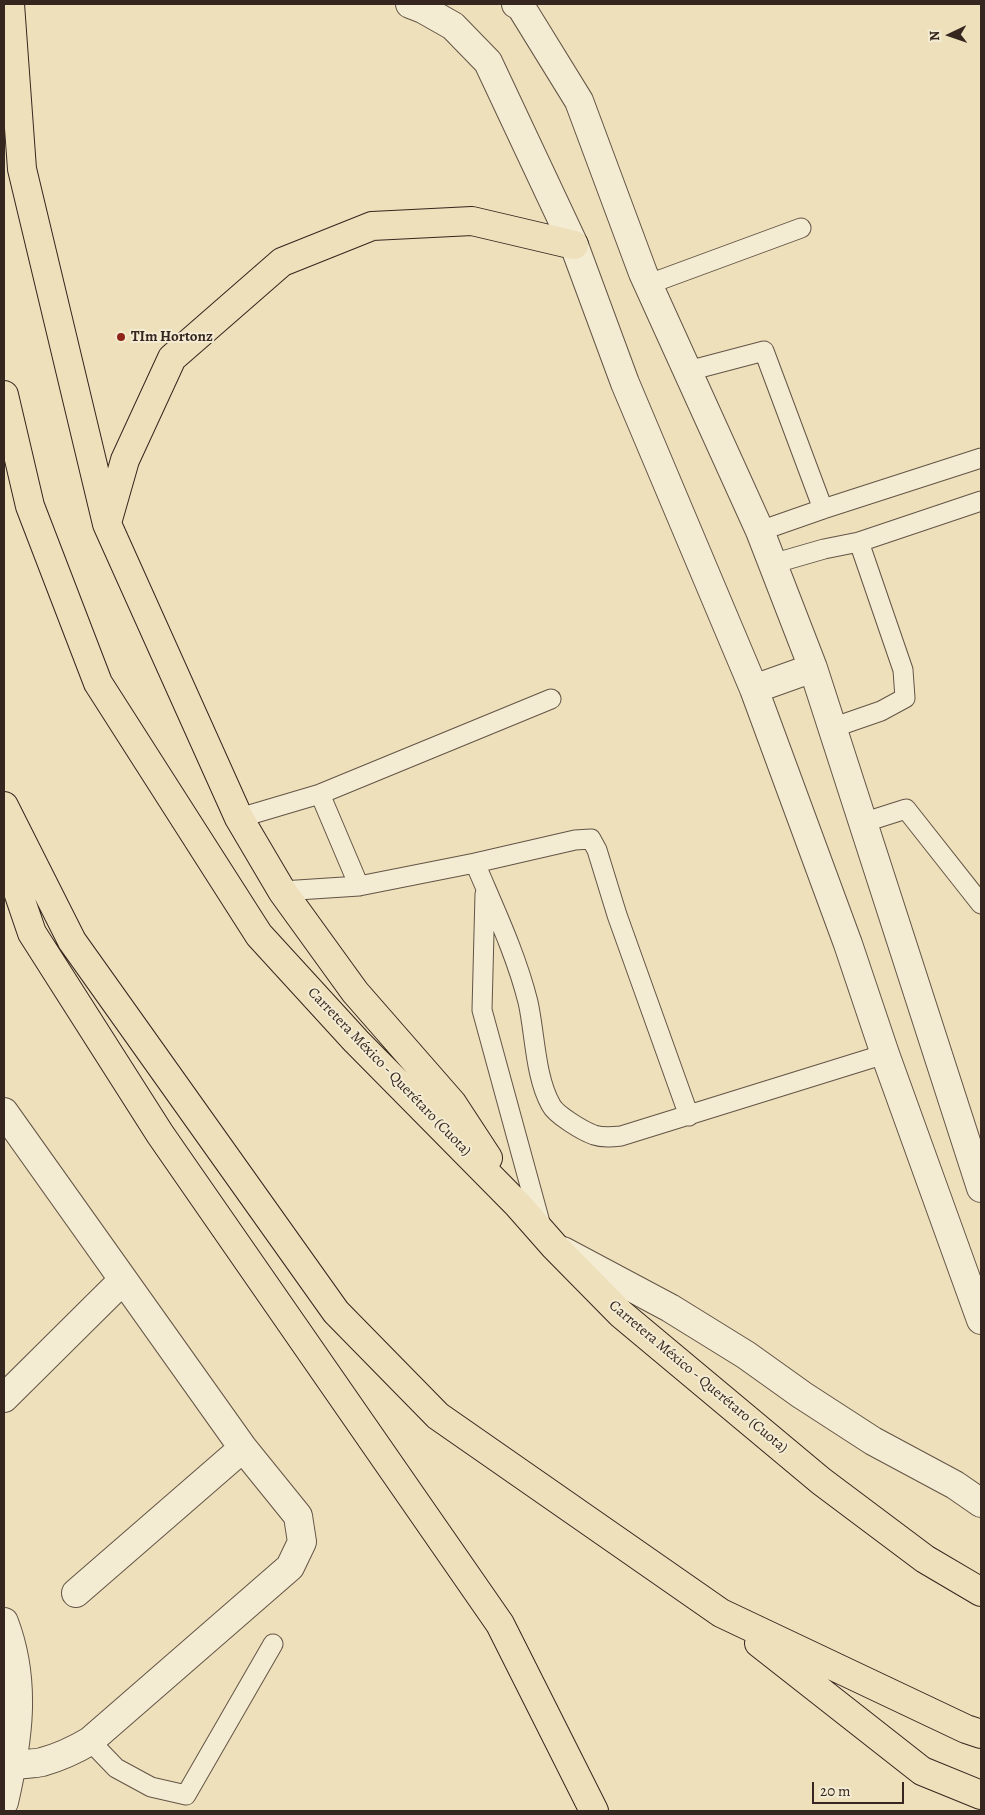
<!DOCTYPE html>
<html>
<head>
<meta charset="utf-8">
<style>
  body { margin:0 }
  #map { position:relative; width:985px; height:1815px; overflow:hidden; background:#ede0ba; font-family:Alegreya,serif }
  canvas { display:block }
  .frame { position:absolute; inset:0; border:5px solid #35261f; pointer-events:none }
  .north { position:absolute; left:925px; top:10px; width:50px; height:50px; -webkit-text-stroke:4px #f3ebd2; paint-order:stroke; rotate:267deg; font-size:14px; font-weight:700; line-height:20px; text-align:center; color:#35261f }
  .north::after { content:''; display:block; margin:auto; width:18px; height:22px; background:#35261f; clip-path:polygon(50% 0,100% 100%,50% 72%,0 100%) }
  .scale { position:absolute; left:812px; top:1782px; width:92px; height:22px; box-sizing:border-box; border:2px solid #35261f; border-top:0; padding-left:6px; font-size:15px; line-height:18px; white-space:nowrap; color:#35261f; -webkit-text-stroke:4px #f3ebd2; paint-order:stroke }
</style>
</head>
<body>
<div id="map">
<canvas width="985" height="1815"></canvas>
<div class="frame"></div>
<div class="north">N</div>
<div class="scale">20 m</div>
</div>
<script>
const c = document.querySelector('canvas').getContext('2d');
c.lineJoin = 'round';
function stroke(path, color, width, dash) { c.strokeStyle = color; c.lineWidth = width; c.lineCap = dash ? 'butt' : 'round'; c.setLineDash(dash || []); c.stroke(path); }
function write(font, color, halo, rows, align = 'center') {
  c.font = font + ' Alegreya,serif'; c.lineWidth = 4; c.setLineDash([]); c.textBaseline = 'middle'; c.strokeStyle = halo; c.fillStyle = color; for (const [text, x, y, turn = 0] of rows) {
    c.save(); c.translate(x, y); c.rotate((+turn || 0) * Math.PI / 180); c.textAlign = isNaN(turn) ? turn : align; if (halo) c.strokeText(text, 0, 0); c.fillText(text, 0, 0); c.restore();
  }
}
const service = new Path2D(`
  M 649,284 L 801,228
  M 688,371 L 764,351 L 823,509 L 760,531
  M 823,509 L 981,458
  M 859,542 L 981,501
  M 772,564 L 824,549 L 859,542 L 903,670 L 905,698 L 881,711 L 832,728
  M 320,794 L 551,699
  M 239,818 L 320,794 L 359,886
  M 862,823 L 906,809 L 981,904
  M 475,863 L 575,840 L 591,839 L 597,850 L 617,915 L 689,1116
  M 282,891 L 359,886 L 475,863 C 494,908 516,954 528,1002 C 535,1033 535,1077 551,1105 C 556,1115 583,1131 594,1135 C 603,1138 612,1137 621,1136 L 885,1054
  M 485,894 L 482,1010 L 541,1226
  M 90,1741 L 116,1768 L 151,1787 L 186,1795 L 273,1644`);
const minor = new Path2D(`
  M 410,4 L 423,9 L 453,26 L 488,62 L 574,245 L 625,383 L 754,689 L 848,944 L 885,1054 L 981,1320
  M 516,4 L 521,7 L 579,101 L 643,273 L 760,531 L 813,668 L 981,1188
  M 754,689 L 813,668
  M 4,1112 L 243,1448 L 298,1516 L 302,1542 L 290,1567 L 90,1741 C 75,1750 60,1757 42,1762 C 29,1765 16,1762 4,1770
  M 563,1251 L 670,1308 L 746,1355 L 802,1395 L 873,1441 L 955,1485 L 981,1503
  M 4,1398 L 123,1280
  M 76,1593 L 243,1448
  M 4,1622 C 27,1682 18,1741 4,1802`);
const motorway = new Path2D(`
  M 10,4 L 22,169 L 107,524 L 239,818 L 282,891 L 355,992 L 452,1103 L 488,1158
  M 4,395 L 30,506 L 98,683 L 259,935 L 356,1041 L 518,1205 L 555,1247 L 621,1314 L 821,1481 L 925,1559 L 981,1592
  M 107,523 L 125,460 L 172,358 L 282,262 L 372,226 L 472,221 L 574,245
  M 4,806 L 72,941 L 336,1312 L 438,1416 L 721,1613 L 966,1729 L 981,1734
  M 4,851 L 32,933 L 160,1134 L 500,1624 L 594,1811
  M 759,1643 L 922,1771 L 981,1795`);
stroke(service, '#635446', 21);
stroke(minor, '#635446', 30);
stroke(motorway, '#35261f', 30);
stroke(service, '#f3ebd2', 19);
stroke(minor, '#f3ebd2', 28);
stroke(motorway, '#ede0ba', 28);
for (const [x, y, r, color] of [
  [121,337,5,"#8f2418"]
]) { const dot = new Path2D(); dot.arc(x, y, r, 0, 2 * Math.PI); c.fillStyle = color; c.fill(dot); stroke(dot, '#f3ebd2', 2); }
write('bold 15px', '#35261f', '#f3ebd2', [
  ["TIm Hortonz",131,337]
], 'left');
write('15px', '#35261f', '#f3ebd2', [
  ["Carretera México - Querétaro (Cuota)",389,1072,46],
  ["Carretera México - Querétaro (Cuota)",698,1377,40]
]);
</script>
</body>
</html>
